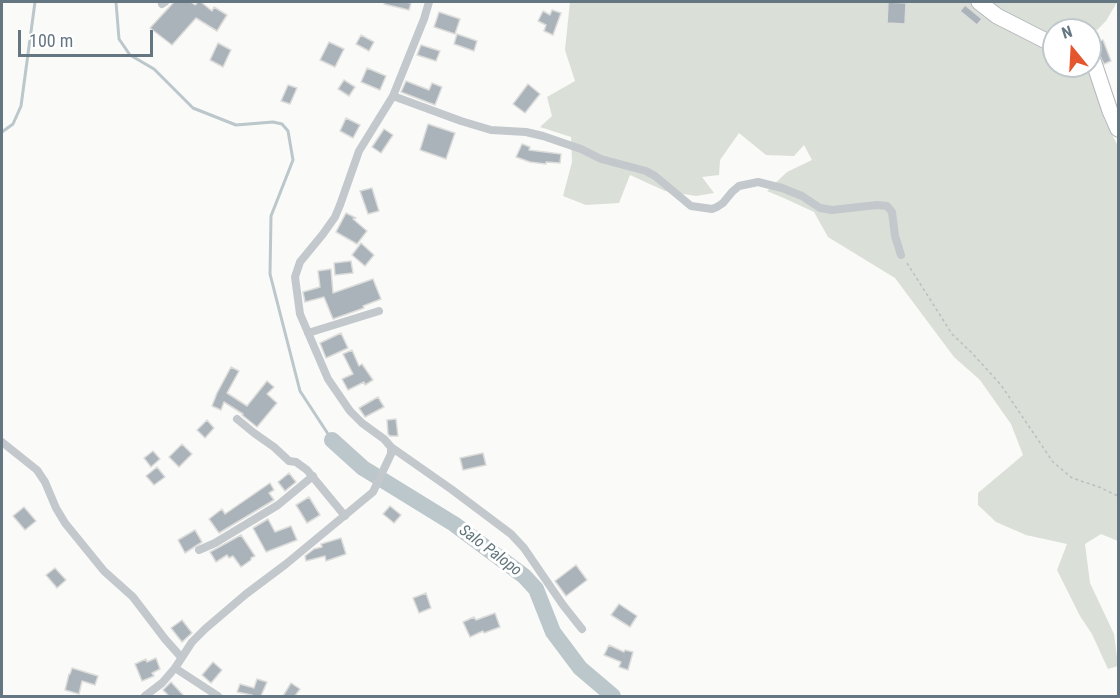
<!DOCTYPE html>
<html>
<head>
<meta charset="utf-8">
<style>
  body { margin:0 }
  #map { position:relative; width:1120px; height:698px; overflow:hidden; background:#fafaf8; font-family:"Roboto Condensed",sans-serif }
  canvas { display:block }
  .frame { position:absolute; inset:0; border:3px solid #657683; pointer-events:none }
  .north { position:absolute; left:1042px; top:18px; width:60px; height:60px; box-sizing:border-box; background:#fff; border:2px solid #c1c8cd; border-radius:50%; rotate:342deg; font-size:16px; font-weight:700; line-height:24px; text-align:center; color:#657683 }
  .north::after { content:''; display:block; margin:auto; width:21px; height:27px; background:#e4572e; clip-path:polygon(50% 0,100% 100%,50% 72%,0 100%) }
  .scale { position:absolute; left:18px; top:30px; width:135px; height:27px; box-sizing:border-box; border:3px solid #657683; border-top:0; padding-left:8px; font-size:18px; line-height:21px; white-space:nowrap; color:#657683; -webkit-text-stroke:4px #fff; paint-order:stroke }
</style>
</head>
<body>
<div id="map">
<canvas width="1120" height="698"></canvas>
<div class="frame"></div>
<div class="north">N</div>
<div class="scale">100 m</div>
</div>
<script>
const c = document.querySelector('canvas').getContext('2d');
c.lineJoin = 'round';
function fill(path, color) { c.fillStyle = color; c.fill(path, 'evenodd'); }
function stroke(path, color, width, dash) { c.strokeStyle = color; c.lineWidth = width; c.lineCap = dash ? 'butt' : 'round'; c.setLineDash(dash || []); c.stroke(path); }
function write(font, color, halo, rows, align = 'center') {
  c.font = font + ' "Roboto Condensed",sans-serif'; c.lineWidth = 6; c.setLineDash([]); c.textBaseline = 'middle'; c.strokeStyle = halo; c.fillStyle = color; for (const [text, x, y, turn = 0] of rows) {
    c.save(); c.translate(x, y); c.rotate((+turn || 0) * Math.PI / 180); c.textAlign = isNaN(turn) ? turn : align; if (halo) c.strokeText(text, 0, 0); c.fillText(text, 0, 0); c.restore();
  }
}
fill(new Path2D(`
  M 570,2 L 1117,2 L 1106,21 L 1090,37 L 1090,30 L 1054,30 L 1054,66 L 1087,66 L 1101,94 L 1104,119 L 1118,146 L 1118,541 L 1101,534 L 1085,544 L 1090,583 L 1114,634 L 1118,666 L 1108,669 L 1092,634 L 1080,616 L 1057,570 L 1067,544 L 1026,535 L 996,522 L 978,505 L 978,493 L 1023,455 L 1011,424 L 980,380 L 954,357 L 895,278 L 828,237 L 814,212 L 786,199 L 767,191 L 787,172 L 812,160 L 804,145 L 794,156 L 766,155 L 739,133 L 720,160 L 719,175 L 702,177 L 714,193 L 696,196 L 665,191 L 630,175 L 619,203 L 586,205 L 563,196 L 572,162 L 571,137 L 540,127 L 552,116 L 547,97 L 575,81 L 565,50 Z`), '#dadfd7');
stroke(new Path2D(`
  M 116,2 L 119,39 L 130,55 L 154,69 L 193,108 L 236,125 L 273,122 L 282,124 L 288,131 L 293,160 L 271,216 L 270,274 L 300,391 L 332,440
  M 2,132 L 13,124 L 21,106 L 35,2`), '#bbc7cb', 3);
stroke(new Path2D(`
  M 332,440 L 363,468 L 454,524 L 524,576 L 536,589 L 553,632 L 580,668 L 613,696`), '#bbc7cb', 16);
const building = new Path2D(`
  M 174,2 L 191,2 L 195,5 L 198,2 L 201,2 L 212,11 L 214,7 L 227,15 L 217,31 L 196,18 L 172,45 L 150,28 Z
  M 385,2 L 406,2 L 411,3 L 409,10 L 384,4 Z
  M 888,2 L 906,3 L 905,24 L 887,23 Z
  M 965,5 L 982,19 L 977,25 L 960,11 Z
  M 552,10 L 561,13 L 553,35 L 544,31 L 546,25 L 538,21 L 543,11 L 550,15 Z
  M 439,12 L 460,19 L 455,34 L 434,27 Z
  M 457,34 L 477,41 L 474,51 L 454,44 Z
  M 361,35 L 374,42 L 369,51 L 356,44 Z
  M 1103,40 L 1111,61 L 1104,64 L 1099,54 L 1094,43 Z
  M 329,42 L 344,49 L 335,67 L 320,60 Z
  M 218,43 L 231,50 L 223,67 L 210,60 Z
  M 421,45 L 440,51 L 436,61 L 417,55 Z
  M 367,68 L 386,76 L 380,90 L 361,82 Z
  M 344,80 L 355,87 L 349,96 L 338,89 Z
  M 406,81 L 429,90 L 432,83 L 442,87 L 435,105 L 401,92 Z
  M 528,84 L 540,94 L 525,113 L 513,104 Z
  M 288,85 L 297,88 L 290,104 L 281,101 Z
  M 346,118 L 360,125 L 353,138 L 340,131 Z
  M 428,124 L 455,133 L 446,159 L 420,150 Z
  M 384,129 L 393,135 L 381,153 L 372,147 Z
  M 522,144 L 530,147 L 529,150 L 561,154 L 560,163 L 546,162 L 546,164 L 530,162 L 516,157 Z
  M 372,188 L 379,211 L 368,214 L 360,191 Z
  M 346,213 L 356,218 L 353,219 L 367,231 L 357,244 L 336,232 Z
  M 361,243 L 374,255 L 365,266 L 352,255 Z
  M 351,261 L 353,273 L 335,275 L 334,263 Z
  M 331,269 L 333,293 L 373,279 L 381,299 L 363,306 L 364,308 L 333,319 L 324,297 L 305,302 L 303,292 L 320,287 L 318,271 Z
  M 341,333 L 348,348 L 326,358 L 320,343 Z
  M 352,350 L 359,366 L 362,364 L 373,380 L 365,385 L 364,382 L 348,390 L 342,379 L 353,374 L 343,354 Z
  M 231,367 L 239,371 L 227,393 L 247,406 L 267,381 L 274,387 L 267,394 L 277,403 L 257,427 L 242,415 L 243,414 L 224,402 L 221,410 L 212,406 L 217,393 Z
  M 378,397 L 384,407 L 365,417 L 359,408 Z
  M 396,419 L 398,436 L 390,436 L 388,434 L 387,420 Z
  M 207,420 L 214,428 L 205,438 L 197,430 Z
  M 182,444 L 192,454 L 179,467 L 169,457 Z
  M 153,451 L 160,459 L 151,467 L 144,458 Z
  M 483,453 L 486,465 L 463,470 L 460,458 Z
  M 157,467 L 165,477 L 154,485 L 146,476 Z
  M 289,473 L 296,482 L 285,491 L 278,482 Z
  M 270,483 L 274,490 L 269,493 L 274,500 L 219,533 L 209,519 L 222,509 L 225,514 Z
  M 309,497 L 320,515 L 307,523 L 296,505 Z
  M 390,506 L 401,515 L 394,523 L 383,514 Z
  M 24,507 L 36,521 L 25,530 L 13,516 Z
  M 268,519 L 275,532 L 291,526 L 297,540 L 266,552 L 253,528 Z
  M 195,530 L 202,542 L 185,553 L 178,540 Z
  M 241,535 L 255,556 L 251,558 L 251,560 L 241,567 L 233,556 L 229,558 L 227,555 L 216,562 L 210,552 Z
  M 341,538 L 346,554 L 326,561 L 325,556 L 306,561 L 305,556 L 314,549 L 322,547 L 321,544 Z
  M 576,565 L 587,580 L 566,596 L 555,581 Z
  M 55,568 L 66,580 L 57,588 L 46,575 Z
  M 426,593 L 431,608 L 419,613 L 413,598 Z
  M 619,604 L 637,616 L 630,627 L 611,615 Z
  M 495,613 L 500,627 L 484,633 L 483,631 L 470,637 L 463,622 L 474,617 L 476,620 Z
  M 182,620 L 192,633 L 182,642 L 171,628 Z
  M 609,645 L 624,652 L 625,650 L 633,652 L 628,670 L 619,667 L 621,662 L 604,655 Z
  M 156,658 L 160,669 L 152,673 L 154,676 L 142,681 L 135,664 L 146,659 L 147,662 Z
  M 213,662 L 222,670 L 211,683 L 202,675 Z
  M 72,668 L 98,676 L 95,685 L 82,681 L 79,694 L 65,690 L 69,674 L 70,674 Z
  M 257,679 L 267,682 L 261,696 L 251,696 L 252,695 L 237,692 L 240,684 L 254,688 Z
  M 171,682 L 184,696 L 169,696 L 163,690 Z
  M 291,683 L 300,689 L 295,696 L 283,696 Z`);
fill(building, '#aab3b9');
stroke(building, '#dcdcda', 1.5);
const highway = new Path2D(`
  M 979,2 L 997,16 L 1054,45
  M 1090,60 L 1094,63 L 1110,111 L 1118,129`);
stroke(highway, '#b4b9bd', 17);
stroke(new Path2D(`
  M 907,263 L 952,334 L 973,354 L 1001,385 L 1053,462 L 1072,478 L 1099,487 L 1118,496`), '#bbbfc2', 1.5, [3, 3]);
stroke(new Path2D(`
  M 162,4 L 165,2
  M 393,96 L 461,121 L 491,130 L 526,132 L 543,136 L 581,149 L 601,159 L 646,171 L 655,176 L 691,206 L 712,209 L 717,207 L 723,203 L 732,192 L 739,186 L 758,182 L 782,188 L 802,196 L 820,208 L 832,210 L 877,205 L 887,206 L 892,212 L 895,236 L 901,255
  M 308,333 L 379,311
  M 237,419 L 254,433 L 274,447 L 289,461 L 296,462 L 307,470 L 345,516
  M 2,442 L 37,470 L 45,482 L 56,508 L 65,523 L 104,571 L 133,597 L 165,639 L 181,657
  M 391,447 L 451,489 L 511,534 L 524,548 L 563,605 L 582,629
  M 199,550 L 215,543 L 278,505 L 313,476
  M 175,668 L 218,696
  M 145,696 L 162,683 L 175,668 L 192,642 L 205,629 L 246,594 L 286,564 L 373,492 L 391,454 L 391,447 L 384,439 L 362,423 L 350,411 L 328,379 L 300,314 L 295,277 L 300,262 L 323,234 L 335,217 L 340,205 L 359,151 L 393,96 L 424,19 L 429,2`), '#c3c8cc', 8);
stroke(highway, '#fff', 15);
write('italic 16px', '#60757c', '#fff', [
  ["Salo Palopo",490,551,37]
]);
</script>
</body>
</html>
